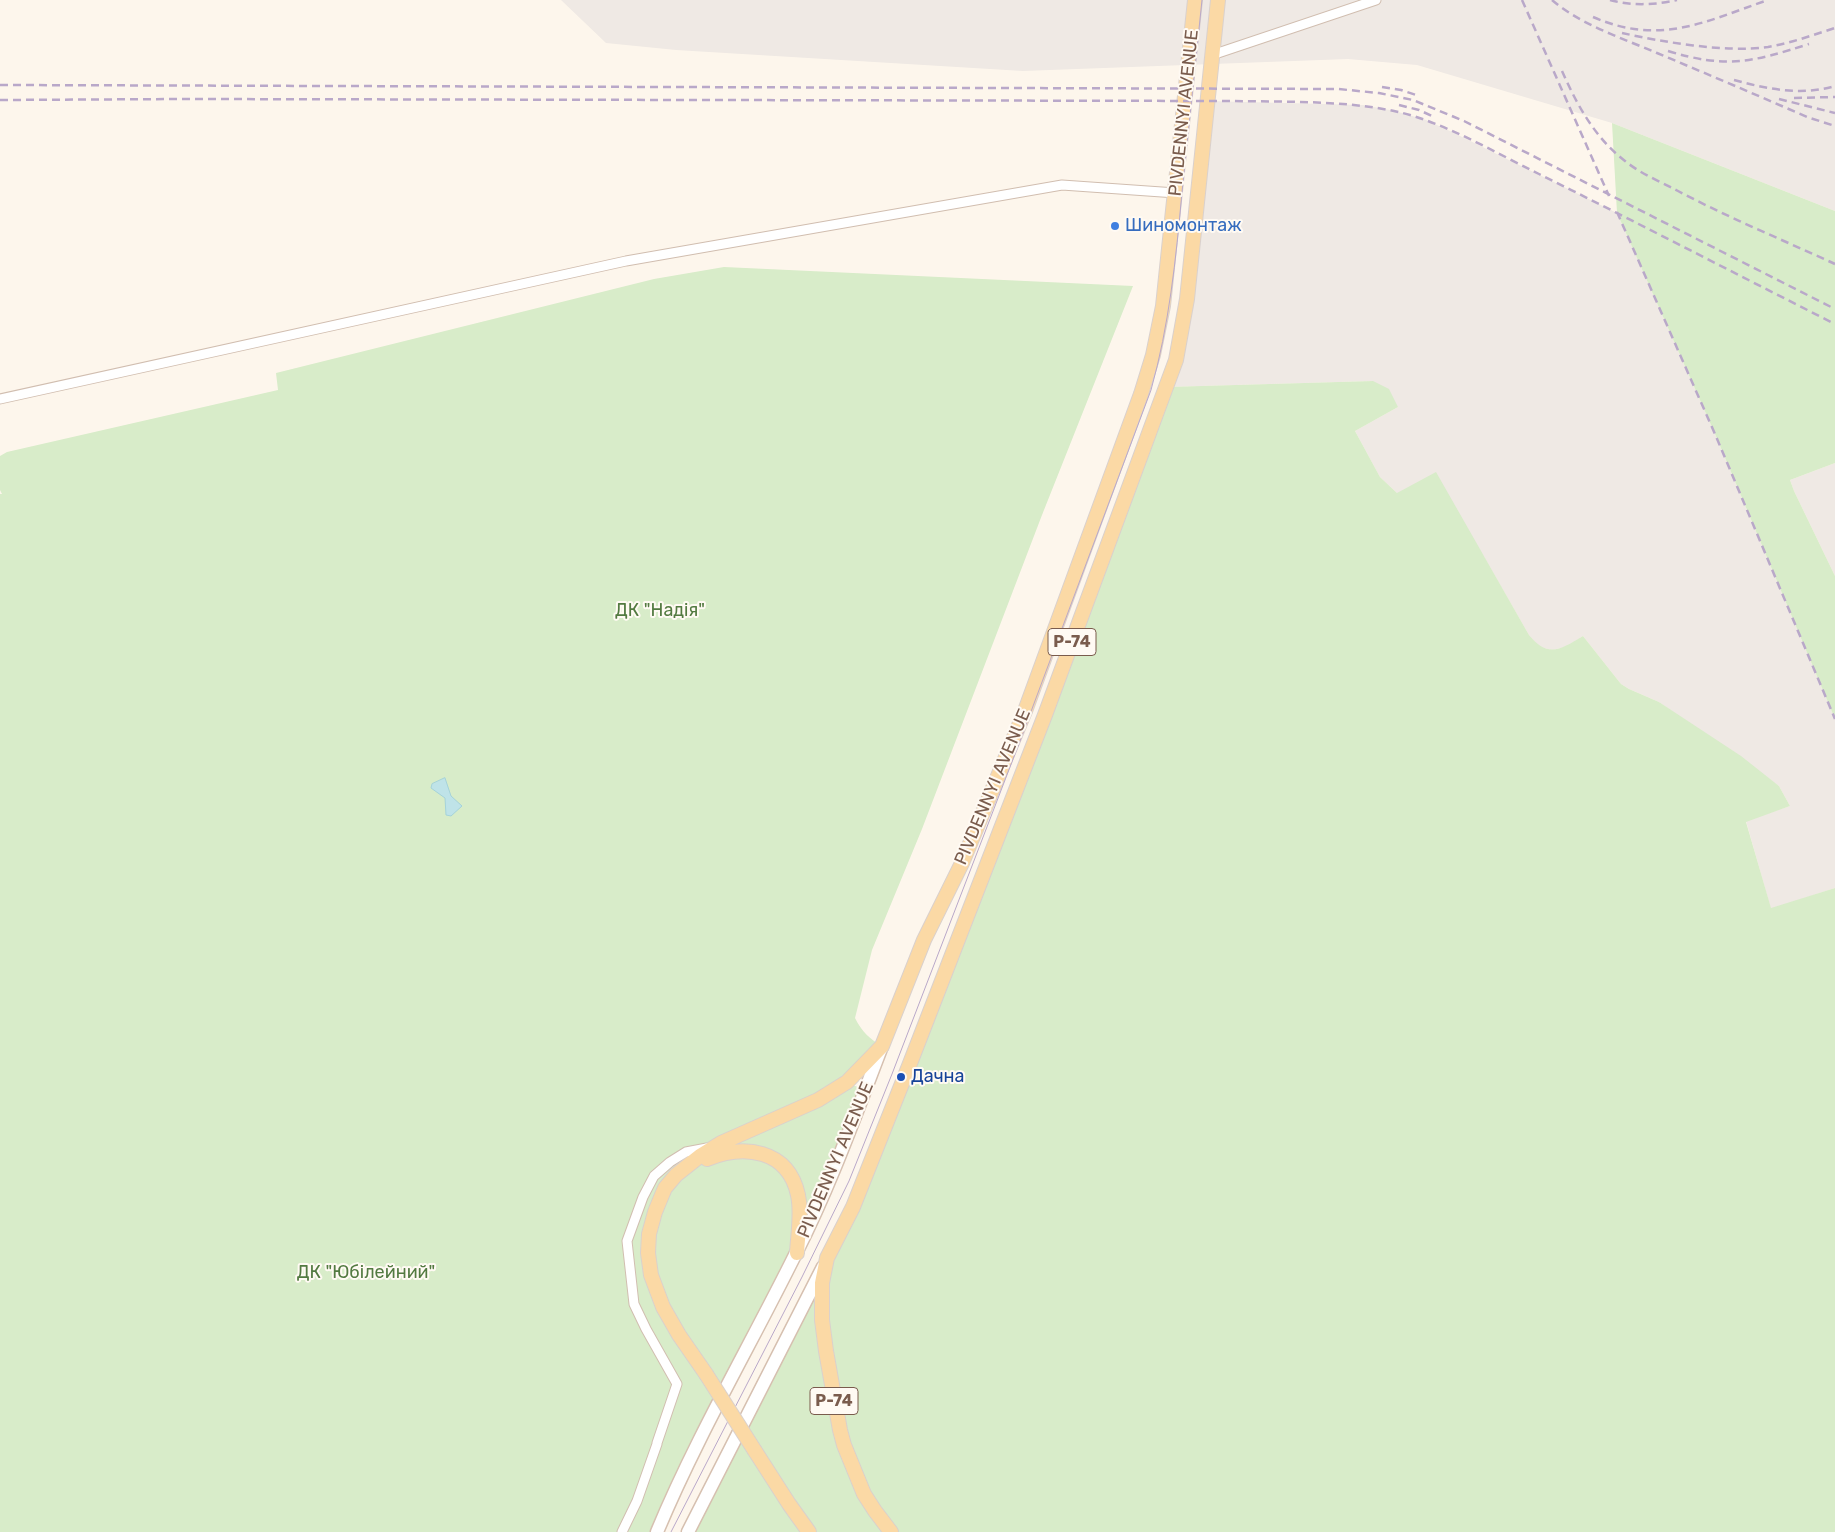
<!DOCTYPE html>
<html>
<head>
<meta charset="utf-8">
<style>
  body { margin:0 }
  canvas { display:block; background:#fdf6ec }
</style>
</head>
<body>
<canvas width="1835" height="1532"></canvas>
<script>
const c = document.querySelector('canvas').getContext('2d');
c.lineJoin = 'round';
function fill(path, color) { c.fillStyle = color; c.fill(path, 'evenodd'); }
function stroke(path, color, width, dash) { c.strokeStyle = color; c.lineWidth = width; c.lineCap = dash ? 'butt' : 'round'; c.setLineDash(dash || []); c.stroke(path); }
function write(font, color, halo, rows, align = 'center') {
  c.font = font + ' Rubik,sans-serif'; c.lineWidth = 4; c.setLineDash([]); c.textBaseline = 'middle'; c.strokeStyle = halo; c.fillStyle = color; for (const [text, x, y, turn = 0] of rows) {
    c.save(); c.translate(x, y); c.rotate((+turn || 0) * Math.PI / 180); c.textAlign = isNaN(turn) ? turn : align; if (halo) c.strokeText(text, 0, 0); c.fillText(text, 0, 0); c.restore();
  }
}
fill(new Path2D(`
  M 561,0 L 1835,0 L 1835,211 L 1612,123 L 1417,65 L 1348,59 L 1023,71 L 676,50 L 606,43 Z
  M 1207,101 L 1363,105 L 1395,111 L 1426,120 L 1452,132 L 1617,213 L 1715,434 L 1835,719 L 1835,888 L 1771,909 L 1746,821 L 1790,806 L 1779,786 L 1659,702 L 1629,689 L 1621,684 L 1583,636 L 1566,647 L 1552,650 L 1539,647 L 1529,635 L 1483,555 L 1397,493 L 1380,477 L 1355,431 L 1398,407 L 1372,381 L 1167,387 L 1176,360 Z
  M 1835,463 L 1835,576 L 1794,491 L 1790,480 Z`), '#efe9e4');
fill(new Path2D(`
  M 1612,123 L 1835,211 L 1835,463 L 1790,480 L 1794,491 L 1835,576 L 1835,719 L 1715,434 L 1617,213 Z
  M 724,267 L 1133,286 L 1042,515 L 922,829 L 872,950 L 855,1018 C 862,1032 870,1039 882,1046 L 847,1083 L 866,1090 L 824,1196 L 657,1532 L 0,1532 L 0,494 L 2,494 L 0,490 L 0,456 L 7,452 L 278,390 L 276,373 L 654,279 Z
  M 1373,381 L 1389,389 L 1398,407 L 1355,431 L 1380,477 L 1397,493 L 1436,472 L 1529,635 C 1548,658 1560,650 1583,636 L 1621,684 L 1629,689 L 1659,702 L 1741,756 L 1779,786 L 1790,806 L 1746,822 L 1771,908 L 1835,888 L 1835,1532 L 688,1532 L 853,1207 L 1167,387 Z`), '#d8ecc9');
const water = new Path2D(`
  M 445,778 L 451,796 L 462,806 L 451,816 L 446,815 L 445,798 L 431,788 L 432,784 Z`);
fill(water, '#bfe3e8');
stroke(water, '#a5d3da', 1);
const minor = new Path2D(`
  M 1212,55 L 1376,0
  M 0,399 L 626,261 L 1062,185 L 1176,193
  M 657,1443 L 677,1384 L 646,1329 L 634,1304 L 627,1241 L 643,1197 L 654,1176 L 670,1162 L 686,1152 L 707,1148
  M 622,1532 L 637,1501 L 657,1444`);
const secondary = new Path2D(`
  M 657,1532 C 697,1436 750,1346 796,1253 C 830,1186 855,1116 882,1046
  M 688,1532 L 823,1267`);
const primary = new Path2D(`
  M 707,1159 C 744,1144 788,1149 798,1195 C 802,1213 798,1234 797,1253
  M 706,1374 L 679,1335 L 663,1307 L 651,1275 L 648,1253 L 649,1234 L 655,1212 L 662,1195 L 665,1188 L 676,1175 L 700,1156 L 721,1143 L 818,1100 L 847,1082 L 882,1046 L 924,940 L 962,863 L 1025,711 L 1141,394 L 1153,355 L 1163,306 L 1195,0
  M 755,1451 L 789,1504 L 809,1532
  M 891,1532 L 875,1511 L 864,1494 L 844,1445 L 840,1430 L 826,1351 L 822,1320 L 822,1283 L 827,1258 L 853,1207 L 909,1066 L 1045,715 L 1176,360 L 1187,299 L 1218,0`);
stroke(minor, '#d1beb0', 11);
stroke(secondary, '#d6c0b0', 15);
stroke(primary, '#dad1cd', 16);
stroke(minor, '#fff', 9);
stroke(secondary, '#fff', 12);
stroke(primary, '#fbd9a5', 14);
stroke(new Path2D(`
  M 671,1532 L 802,1277 L 849,1181 L 892,1074 L 1020,741 L 1151,390 C 1169,326 1176,259 1182,192 C 1189,128 1195,64 1202,0`), '#b9a8c9', 1);
stroke(new Path2D(`
  M 1522,0 L 1609,196
  M 1552,0 C 1581,25 1622,38 1657,53 C 1707,74 1757,95 1807,117 L 1835,126
  M 1610,0 C 1631,6 1656,5 1677,0
  M 1593,17 C 1660,46 1704,22 1768,0
  M 1622,33 C 1663,42 1726,53 1768,47 C 1791,43 1813,35 1835,28
  M 1668,51 C 1727,69 1752,62 1809,44
  M 1562,71 C 1577,105 1595,138 1625,161 C 1641,174 1661,182 1678,191 C 1729,218 1783,240 1835,264
  M 1734,80 C 1767,89 1801,96 1835,86
  M 0,85 L 1338,89 L 1379,93 L 1413,100 L 1464,121 L 1835,309
  M 1382,87 L 1401,90 L 1416,95
  M 1794,98 L 1835,97
  M 1779,99 L 1835,113
  M 0,100 L 185,99 L 1228,101 C 1283,102 1340,100 1394,111 C 1442,121 1494,152 1539,174 C 1638,223 1736,274 1835,324
  M 1399,105 L 1419,110 L 1432,116
  M 1617,212 L 1715,434 L 1835,719`), '#b9a8c9', 2.5, [8, 5]);
const primaryBridge = new Path2D(`
  M 706,1374 L 755,1451`);
stroke(primaryBridge, '#dad1cd', 16, []);
stroke(primaryBridge, '#fbd9a5', 14);
for (const [x, y, r, color] of [
  [1115,226,5,"#3f7fe0"],
  [901,1077,5,"#1a4fb4"]
]) { const dot = new Path2D(); dot.arc(x, y, r, 0, 2 * Math.PI); c.fillStyle = color; c.fill(dot); stroke(dot, '#fffaf3', 2); }
for (const [x, y, w] of [
  [1072,642,48],
  [834,1401,48]
]) { const box = new Path2D(); box.roundRect(x - w / 2, y - 13.5, w, 27, 4); c.fillStyle = '#fffaf3'; c.fill(box); stroke(box, '#7a5c4d', 1); }
write('bold 16px', '#7a5c4d', null, [
  ["Р-74",1072,642],
  ["Р-74",834,1401]
]);
write('18px', '#7a5c4d', '#fffaf3', [
  ["PIVDENNYI AVENUE",1184,113,-84],
  ["PIVDENNYI AVENUE",993,787,-67],
  ["PIVDENNYI AVENUE",836,1160,-67]
]);
write('18px', '#366cbe', '#fffaf3', [
  ["Шиномонтаж",1125,226]
], 'left');
write('18px', '#537a41', '#fffaf3', [
  ["ДК \"Надія\"",660,611],
  ["ДК \"Юбілейний\"",366,1273]
]);
write('18px', '#164399', '#fffaf3', [
  ["Дачна",911,1077]
], 'left');
</script>
</body>
</html>
